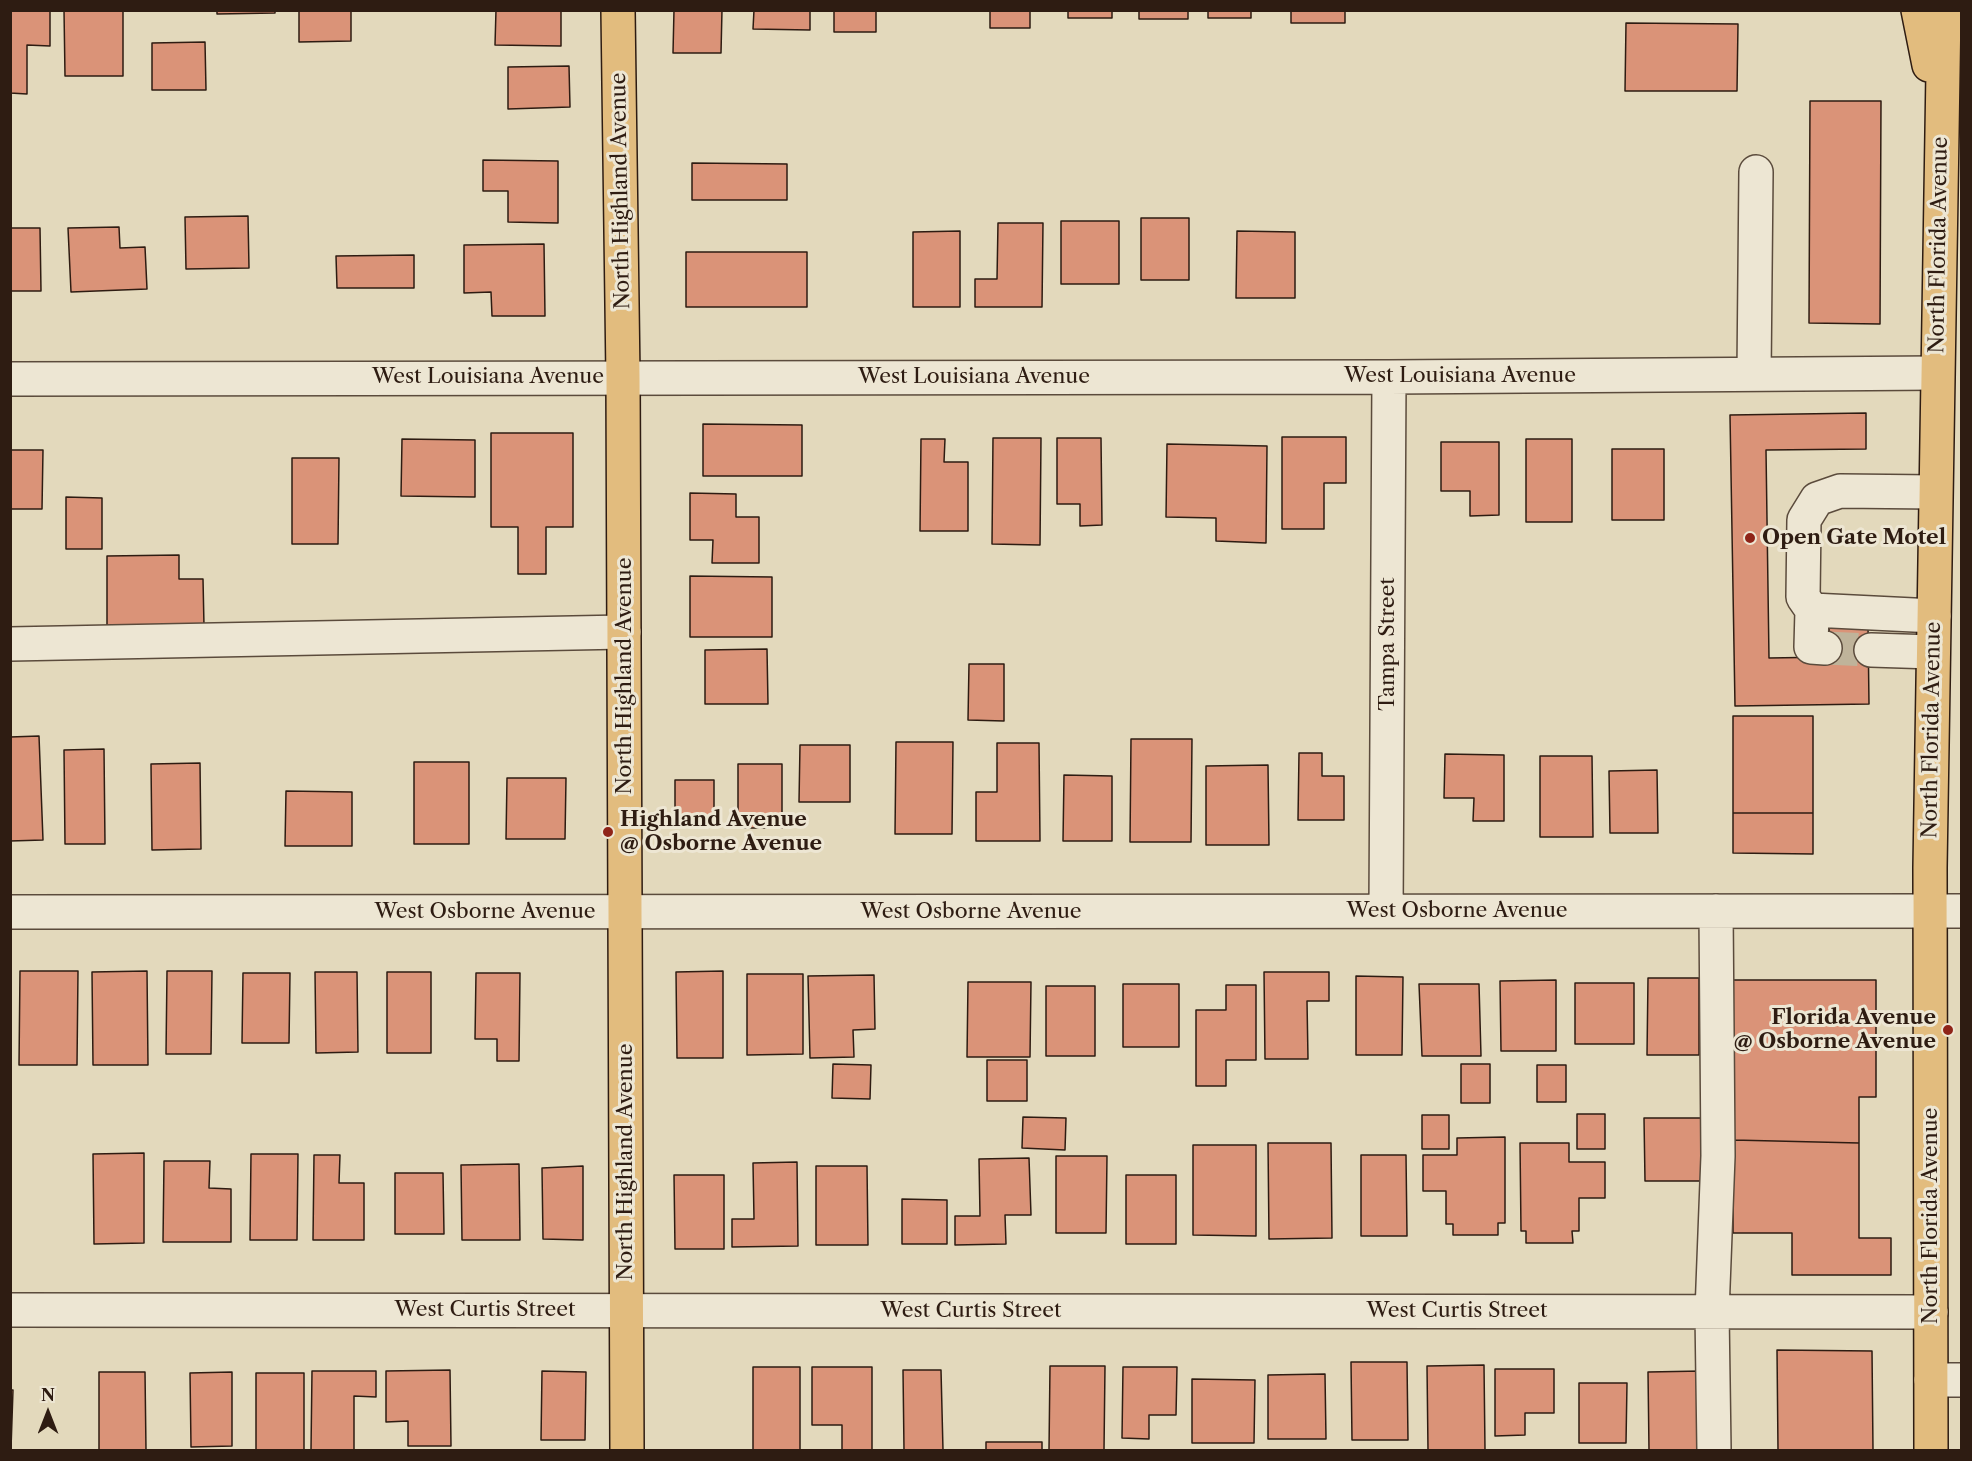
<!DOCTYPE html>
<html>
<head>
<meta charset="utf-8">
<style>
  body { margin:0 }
  #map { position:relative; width:1972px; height:1461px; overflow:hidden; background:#e3d9bc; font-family:"Libre Caslon Text",serif }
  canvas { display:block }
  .frame { position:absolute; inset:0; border:12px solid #2e1c12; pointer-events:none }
  .north { position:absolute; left:18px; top:1383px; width:60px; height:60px; -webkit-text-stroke:4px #ede6d3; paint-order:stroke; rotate:0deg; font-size:16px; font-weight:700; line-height:24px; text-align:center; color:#2e1c12 }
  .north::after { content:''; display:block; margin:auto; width:21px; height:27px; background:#2e1c12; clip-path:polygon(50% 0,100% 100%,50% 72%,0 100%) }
</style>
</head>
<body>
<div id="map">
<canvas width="1972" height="1461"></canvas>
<div class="frame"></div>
<div class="north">N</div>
</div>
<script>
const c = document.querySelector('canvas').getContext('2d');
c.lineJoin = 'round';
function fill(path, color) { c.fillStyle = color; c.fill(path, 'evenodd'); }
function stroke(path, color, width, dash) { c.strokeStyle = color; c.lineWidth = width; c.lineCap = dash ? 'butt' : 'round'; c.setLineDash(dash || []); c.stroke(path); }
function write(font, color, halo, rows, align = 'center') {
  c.font = font + ' "Libre Caslon Text",serif'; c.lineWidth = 6; c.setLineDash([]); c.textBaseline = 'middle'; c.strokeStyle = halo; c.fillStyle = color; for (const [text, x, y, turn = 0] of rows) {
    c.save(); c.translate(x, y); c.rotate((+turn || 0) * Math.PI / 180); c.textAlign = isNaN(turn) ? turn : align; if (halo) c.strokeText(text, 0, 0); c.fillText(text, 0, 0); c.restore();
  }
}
const building = new Path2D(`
  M 10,10 L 50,10 L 50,46 L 27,45 L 27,94 L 10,93 Z
  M 64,10 L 123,10 L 123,76 L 65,76 Z
  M 217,10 L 275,10 L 275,13 L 217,14 Z
  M 299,10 L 351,10 L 351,41 L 299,42 Z
  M 496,10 L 561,10 L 561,46 L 495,45 Z
  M 674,10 L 722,10 L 721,53 L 673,53 Z
  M 754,10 L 810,10 L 810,30 L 753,29 Z
  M 834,10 L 876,10 L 876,32 L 834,32 Z
  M 990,10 L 1030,10 L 1030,28 L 990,28 Z
  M 1068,10 L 1112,10 L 1112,18 L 1068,18 Z
  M 1139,10 L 1188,10 L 1188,19 L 1139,19 Z
  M 1208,10 L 1251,10 L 1251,18 L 1208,18 Z
  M 1291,10 L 1345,10 L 1345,23 L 1291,23 Z
  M 1626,23 L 1738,24 L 1737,91 L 1625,91 Z
  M 205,42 L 206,90 L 152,90 L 152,43 Z
  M 569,66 L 570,107 L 508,109 L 508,67 Z
  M 1810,101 L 1881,101 L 1880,324 L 1809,323 Z
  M 483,160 L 558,161 L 558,223 L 508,222 L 508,191 L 483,191 Z
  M 692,163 L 787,164 L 787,200 L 692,200 Z
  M 248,216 L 249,268 L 186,269 L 185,217 Z
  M 1141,218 L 1189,218 L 1189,280 L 1141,280 Z
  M 1061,221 L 1119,221 L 1119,284 L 1061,284 Z
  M 998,223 L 1043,223 L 1042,307 L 975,307 L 975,279 L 997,279 Z
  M 119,227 L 120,248 L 145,247 L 147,289 L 71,292 L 68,228 Z
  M 10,228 L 40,228 L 41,291 L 10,291 Z
  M 960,231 L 960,307 L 913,307 L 913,232 Z
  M 1237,231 L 1295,232 L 1295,298 L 1236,298 Z
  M 544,244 L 545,316 L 492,316 L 491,292 L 464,293 L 464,245 Z
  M 686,252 L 807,252 L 807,307 L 686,307 Z
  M 414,255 L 414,288 L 337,288 L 336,256 Z
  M 1866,413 L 1866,449 L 1766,450 L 1769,658 L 1830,657 L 1829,626 L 1868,626 L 1869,704 L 1735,706 L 1730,415 Z
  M 703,424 L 802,425 L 802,476 L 703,476 Z
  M 491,433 L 573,433 L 573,527 L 546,527 L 546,574 L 518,574 L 518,527 L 491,527 Z
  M 1282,437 L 1346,437 L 1346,483 L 1324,483 L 1324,529 L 1282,529 Z
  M 993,438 L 1041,438 L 1040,545 L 992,544 Z
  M 1057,438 L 1101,438 L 1102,525 L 1080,526 L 1080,504 L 1057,504 Z
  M 402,439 L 475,440 L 475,497 L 401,496 Z
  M 921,439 L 945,439 L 944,462 L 968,462 L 968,531 L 920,531 Z
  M 1526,439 L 1572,439 L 1572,522 L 1526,522 Z
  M 1441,442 L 1499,442 L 1499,515 L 1470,516 L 1470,491 L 1441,491 Z
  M 1167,444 L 1267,446 L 1266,543 L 1216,541 L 1216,518 L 1166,517 Z
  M 1612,449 L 1664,449 L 1664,520 L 1612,520 Z
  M 10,450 L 43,450 L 42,509 L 10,509 Z
  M 292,458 L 339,458 L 338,544 L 292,544 Z
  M 690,493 L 736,494 L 736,517 L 759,517 L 759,563 L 712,563 L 713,540 L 690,540 Z
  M 66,497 L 102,498 L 102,549 L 66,549 Z
  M 179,555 L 179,579 L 203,579 L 204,626 L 107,627 L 107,556 Z
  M 690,576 L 772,577 L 772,637 L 690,637 Z
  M 767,649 L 768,704 L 705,704 L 705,650 Z
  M 969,664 L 1004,664 L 1004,721 L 968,720 Z
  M 1733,716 L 1813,716 L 1813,813 L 1733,813 Z
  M 39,736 L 43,840 L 10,841 L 10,737 Z
  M 1131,739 L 1192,739 L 1191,842 L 1130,842 Z
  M 896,742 L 953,742 L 952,834 L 895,834 Z
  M 997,743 L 1039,743 L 1040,841 L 976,841 L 976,792 L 997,792 Z
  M 800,745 L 850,745 L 850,802 L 799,802 Z
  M 104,749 L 105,844 L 65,844 L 64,750 Z
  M 1299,753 L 1322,753 L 1322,776 L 1344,776 L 1344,820 L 1298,820 Z
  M 1445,754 L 1504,755 L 1504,821 L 1473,821 L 1474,798 L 1444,798 Z
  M 1540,756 L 1592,756 L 1593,837 L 1540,837 Z
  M 414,762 L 469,762 L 469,844 L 414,844 Z
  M 200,763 L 201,849 L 152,850 L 151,764 Z
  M 738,764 L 782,764 L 782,828 L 738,828 Z
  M 1268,765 L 1269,845 L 1206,845 L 1206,766 Z
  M 1657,770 L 1658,833 L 1610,833 L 1609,771 Z
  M 1064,775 L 1112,776 L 1112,841 L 1063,841 Z
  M 507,778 L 566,778 L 565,839 L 506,839 Z
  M 675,780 L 714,780 L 714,821 L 675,821 Z
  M 286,791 L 352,792 L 352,846 L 285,846 Z
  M 1733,813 L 1813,813 L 1813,854 L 1733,853 Z
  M 20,971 L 78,971 L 77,1065 L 19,1065 Z
  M 147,971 L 148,1065 L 93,1065 L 92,972 Z
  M 167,971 L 212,971 L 211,1054 L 166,1054 Z
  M 723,971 L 723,1058 L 677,1058 L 676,972 Z
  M 315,972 L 357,972 L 358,1052 L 316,1053 Z
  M 387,972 L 431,972 L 431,1053 L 387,1053 Z
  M 1264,972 L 1329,972 L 1329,1001 L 1307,1001 L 1308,1059 L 1265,1059 Z
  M 243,973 L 290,973 L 289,1043 L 242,1043 Z
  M 476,973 L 520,973 L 519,1061 L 497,1061 L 497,1039 L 475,1039 Z
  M 747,974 L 803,974 L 803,1054 L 747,1055 Z
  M 874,975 L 875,1029 L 853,1030 L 854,1057 L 810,1058 L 808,976 Z
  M 1356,976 L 1403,977 L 1402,1055 L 1356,1055 Z
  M 1648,978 L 1699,978 L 1699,1055 L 1647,1055 Z
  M 1556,980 L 1556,1051 L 1501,1051 L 1500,981 Z
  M 1733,980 L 1876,980 L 1876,1097 L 1859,1097 L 1859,1143 L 1733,1140 Z
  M 968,982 L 1031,982 L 1030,1057 L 967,1057 Z
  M 1575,983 L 1634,983 L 1634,1044 L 1575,1044 Z
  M 1123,984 L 1179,984 L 1179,1047 L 1123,1047 Z
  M 1419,984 L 1479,984 L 1481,1056 L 1422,1056 Z
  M 1226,985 L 1256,985 L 1256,1060 L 1226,1060 L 1226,1086 L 1196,1086 L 1196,1010 L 1226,1010 Z
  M 1046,986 L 1095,986 L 1095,1056 L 1046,1056 Z
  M 987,1060 L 1027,1060 L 1027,1101 L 987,1101 Z
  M 833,1064 L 871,1065 L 870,1099 L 832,1098 Z
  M 1461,1064 L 1490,1064 L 1490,1103 L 1461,1103 Z
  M 1537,1065 L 1566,1065 L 1566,1102 L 1537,1102 Z
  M 1577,1114 L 1605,1114 L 1605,1149 L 1577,1149 Z
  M 1422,1115 L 1449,1115 L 1449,1149 L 1422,1149 Z
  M 1023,1117 L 1066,1118 L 1065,1150 L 1022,1148 Z
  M 1644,1118 L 1712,1118 L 1712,1181 L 1645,1181 Z
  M 1505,1137 L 1505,1223 L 1498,1223 L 1498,1235 L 1453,1235 L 1453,1224 L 1446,1224 L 1446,1191 L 1423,1191 L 1423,1155 L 1457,1155 L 1457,1138 Z
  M 1733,1140 L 1859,1143 L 1859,1238 L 1891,1238 L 1891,1275 L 1792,1275 L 1792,1233 L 1733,1233 Z
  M 1268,1143 L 1331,1143 L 1332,1238 L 1269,1239 Z
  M 1520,1143 L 1569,1143 L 1569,1162 L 1605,1162 L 1605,1198 L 1579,1198 L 1579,1231 L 1572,1231 L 1573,1243 L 1526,1243 L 1526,1231 L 1521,1231 Z
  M 1193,1145 L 1256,1145 L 1256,1236 L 1193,1235 Z
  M 144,1153 L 144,1243 L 94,1244 L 93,1154 Z
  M 251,1154 L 298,1154 L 297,1240 L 250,1240 Z
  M 314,1155 L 340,1155 L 339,1183 L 364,1183 L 364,1240 L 313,1240 Z
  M 1361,1155 L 1406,1155 L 1407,1236 L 1361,1236 Z
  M 1056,1156 L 1107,1156 L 1106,1233 L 1056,1233 Z
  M 1029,1158 L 1031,1215 L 1005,1215 L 1006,1244 L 955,1245 L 955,1216 L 980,1216 L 979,1159 Z
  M 164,1161 L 210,1161 L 209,1188 L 231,1189 L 231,1242 L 163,1242 Z
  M 797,1162 L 798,1246 L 732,1247 L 732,1219 L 754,1219 L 753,1163 Z
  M 519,1164 L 520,1240 L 462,1240 L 461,1165 Z
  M 583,1166 L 583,1240 L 543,1239 L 542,1168 Z
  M 816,1166 L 867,1166 L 868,1245 L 816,1245 Z
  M 395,1173 L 443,1173 L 444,1234 L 395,1234 Z
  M 674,1175 L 724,1175 L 724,1249 L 675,1249 Z
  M 1126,1175 L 1176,1175 L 1176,1244 L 1126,1244 Z
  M 902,1199 L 947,1200 L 947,1244 L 902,1244 Z
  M 1777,1350 L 1872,1351 L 1873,1450 L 1778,1450 Z
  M 1351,1362 L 1407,1362 L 1408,1440 L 1352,1440 Z
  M 1484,1365 L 1485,1450 L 1428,1450 L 1427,1366 Z
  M 1050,1366 L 1105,1366 L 1104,1450 L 1049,1450 Z
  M 753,1367 L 800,1367 L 800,1450 L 753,1450 Z
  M 812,1367 L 872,1367 L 872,1450 L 842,1450 L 842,1425 L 812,1425 Z
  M 1123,1367 L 1177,1367 L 1176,1415 L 1149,1415 L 1149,1439 L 1122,1438 Z
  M 1495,1369 L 1554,1369 L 1554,1413 L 1525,1413 L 1525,1435 L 1495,1436 Z
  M 450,1370 L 451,1446 L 408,1446 L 408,1421 L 386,1422 L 386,1371 Z
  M 903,1370 L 941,1370 L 943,1450 L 904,1450 Z
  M 312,1371 L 376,1371 L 376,1397 L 354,1396 L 354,1450 L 311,1450 Z
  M 542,1371 L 586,1372 L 585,1440 L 541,1440 Z
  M 1702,1371 L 1704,1450 L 1649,1450 L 1648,1372 Z
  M 99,1372 L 145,1372 L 146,1450 L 99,1450 Z
  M 232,1372 L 232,1446 L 191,1447 L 190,1373 Z
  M 256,1373 L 304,1373 L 304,1450 L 256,1450 Z
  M 1325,1374 L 1326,1439 L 1268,1439 L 1268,1375 Z
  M 1192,1379 L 1255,1380 L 1254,1443 L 1192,1443 Z
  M 1579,1383 L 1627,1383 L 1626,1443 L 1579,1443 Z
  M 10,1390 L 13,1390 L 11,1449 L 10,1449 Z
  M 986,1442 L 1042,1442 L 1042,1450 L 986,1450 Z`);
fill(building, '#da9378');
stroke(building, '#2e1c12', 1.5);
stroke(new Path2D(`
  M 1825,648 L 1871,650`), '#bfb39a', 33, [33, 16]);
const minor = new Path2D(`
  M 1754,374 L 1756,172
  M 10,379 L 1389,377 L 1937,373
  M 1812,610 L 1811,647 L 1825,648
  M 1934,616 L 1812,610 L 1803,597 L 1804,520 L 1817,499 L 1840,491 L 1935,492
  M 10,644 L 624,632
  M 1871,650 L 1933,652
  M 1386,911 L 1389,377
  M 10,912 L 1962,911
  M 10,1310 L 1931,1312
  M 1931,1380 L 1962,1380
  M 1714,1450 L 1712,1312 L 1718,1156 L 1716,911`);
const major = new Path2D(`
  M 618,10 L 623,377 L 627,1450
  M 1918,10 L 1929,65
  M 1931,1450 L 1930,867 L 1944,10`);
stroke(minor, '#5b4b3c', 36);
stroke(major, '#2e1c12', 36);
stroke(minor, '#ede6d3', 33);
stroke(major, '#e2bc7e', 33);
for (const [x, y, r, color] of [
  [1750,538,6,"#8f2418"],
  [608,832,6,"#8f2418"],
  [1948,1030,6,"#8f2418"]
]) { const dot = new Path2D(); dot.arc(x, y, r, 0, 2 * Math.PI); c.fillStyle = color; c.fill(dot); stroke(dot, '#ede6d3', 2); }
write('21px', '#2e1c12', '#ede6d3', [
  ["North Highland Avenue",621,191,-91],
  ["North Florida Avenue",1939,245,-89],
  ["West Louisiana Avenue",1460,376],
  ["West Louisiana Avenue",488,377],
  ["West Louisiana Avenue",974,377],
  ["Tampa Street",1388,644,-90],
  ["North Highland Avenue",625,676,-90],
  ["North Florida Avenue",1932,730,-89],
  ["West Osborne Avenue",1457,911],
  ["West Osborne Avenue",485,912],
  ["West Osborne Avenue",971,912],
  ["North Highland Avenue",626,1162,-90],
  ["North Florida Avenue",1931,1216,-90],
  ["West Curtis Street",485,1310],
  ["West Curtis Street",971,1311],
  ["West Curtis Street",1457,1311]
]);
write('bold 21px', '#2e1c12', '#ede6d3', [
  ["Open Gate Motel",1762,538],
  ["Highland Avenue",620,820],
  ["@ Osborne Avenue",620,844],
  ["Florida Avenue",1936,1018,"right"],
  ["@ Osborne Avenue",1936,1042,"right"]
], 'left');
</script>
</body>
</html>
